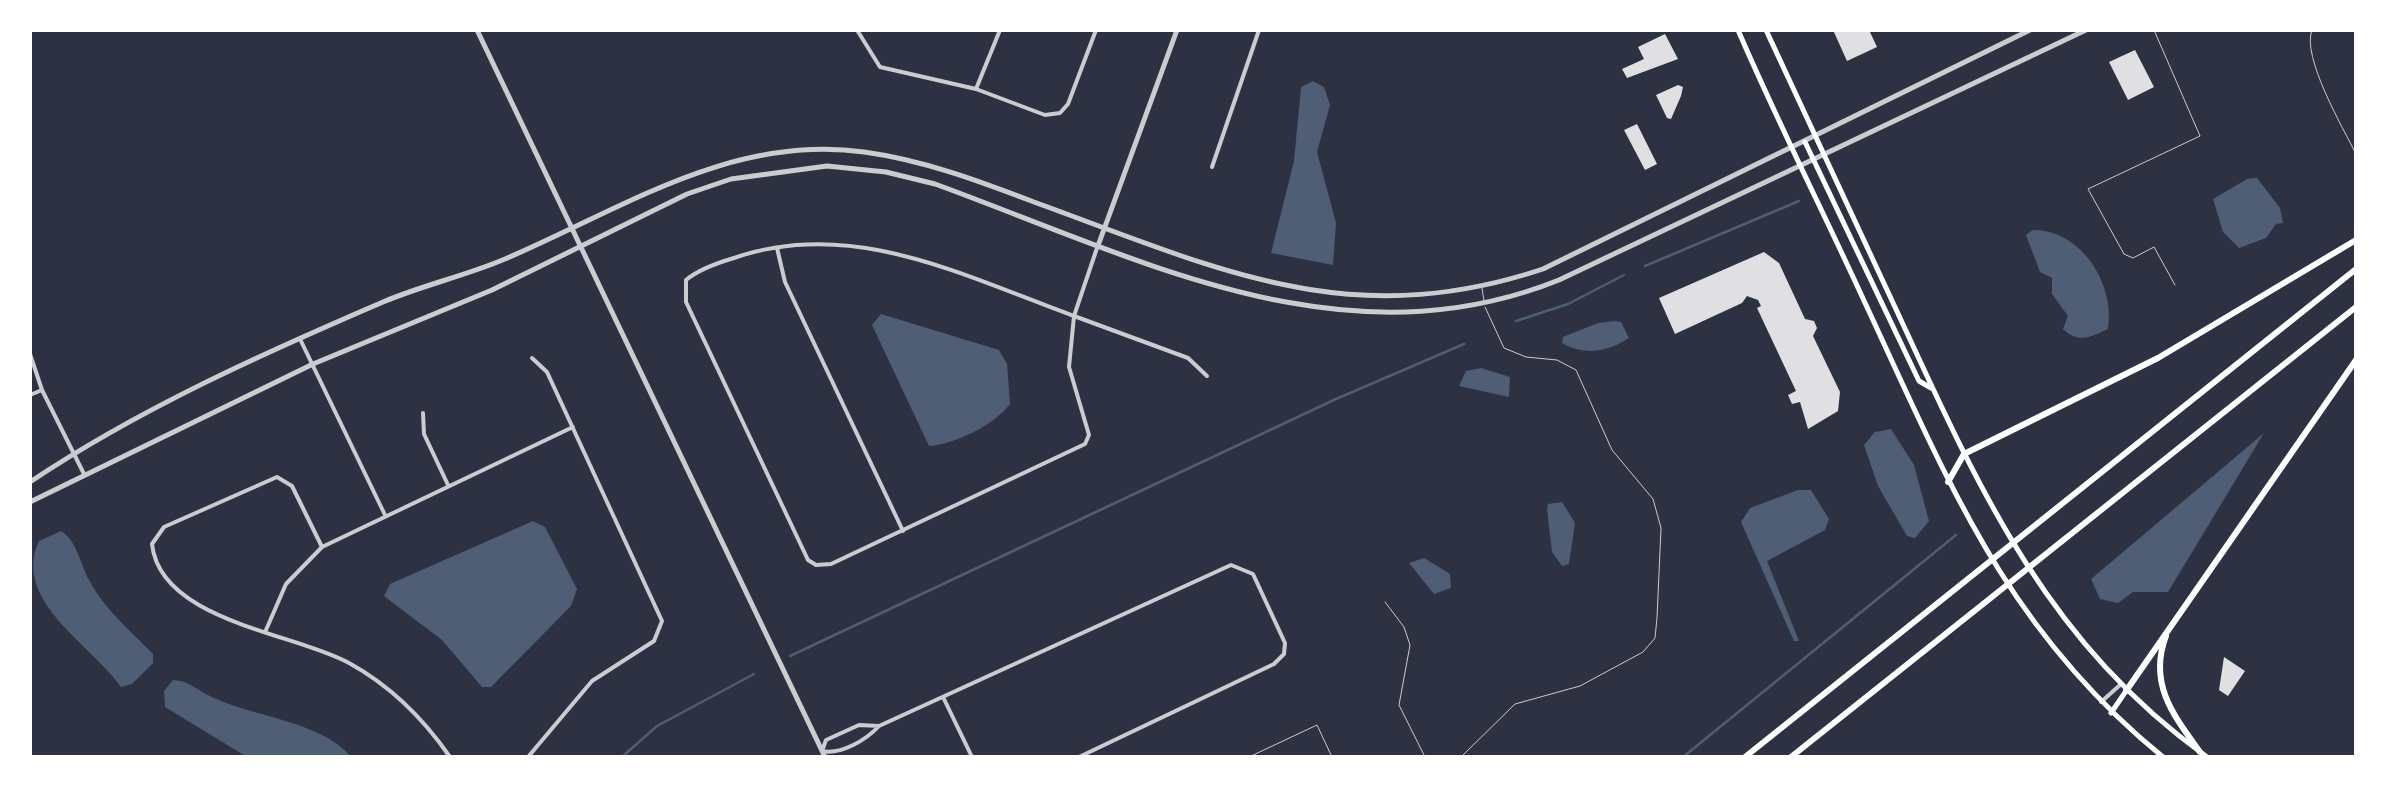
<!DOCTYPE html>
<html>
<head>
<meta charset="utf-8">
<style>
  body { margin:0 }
  #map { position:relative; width:2386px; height:787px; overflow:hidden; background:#2d3142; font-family:Montserrat,sans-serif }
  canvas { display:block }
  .frame { position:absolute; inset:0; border:32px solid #fff; pointer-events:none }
</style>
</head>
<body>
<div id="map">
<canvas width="2386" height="787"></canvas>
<div class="frame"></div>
</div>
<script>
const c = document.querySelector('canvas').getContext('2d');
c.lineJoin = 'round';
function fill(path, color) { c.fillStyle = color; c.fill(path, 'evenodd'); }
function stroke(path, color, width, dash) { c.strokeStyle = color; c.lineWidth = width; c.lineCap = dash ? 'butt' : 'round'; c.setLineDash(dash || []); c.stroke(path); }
fill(new Path2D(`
  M 1313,81 L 1324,87 L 1330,105 L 1317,152 L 1336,223 L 1333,265 L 1271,253 L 1294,161 L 1301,87 Z
  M 2257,178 L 2280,208 L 2283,223 L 2276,224 L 2266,238 L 2239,248 L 2223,232 L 2213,199 L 2247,179 Z
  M 2033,230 C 2080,229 2116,284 2108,329 C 2091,337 2078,344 2063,329 L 2068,316 L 2052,294 L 2052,278 L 2040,272 L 2026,235 Z
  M 881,314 L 999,350 L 1007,364 L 1010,404 C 994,425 956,444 929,446 L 872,325 Z
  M 1615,321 L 1621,322 L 1629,338 C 1607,352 1585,356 1562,343 L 1563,337 L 1598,323 Z
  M 1481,368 L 1510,377 L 1509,397 L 1459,386 L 1466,371 Z
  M 1891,429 L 1914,465 L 1929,521 L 1915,538 L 1907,536 L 1878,486 L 1864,445 L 1875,432 Z
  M 2264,433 L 2168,592 L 2133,592 L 2118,603 L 2100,599 L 2091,579 Z
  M 1798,490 L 1811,490 L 1829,519 L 1825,530 L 1767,561 L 1799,641 L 1794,641 L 1741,522 L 1750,508 Z
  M 1562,502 L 1575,523 L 1569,564 L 1562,566 L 1552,552 L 1547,510 L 1548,504 Z
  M 533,521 L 545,527 L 577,589 L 571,606 L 491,687 L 482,687 L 442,640 L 384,596 L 390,584 Z
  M 61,531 C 77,541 80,563 89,580 C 105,610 130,630 153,654 L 153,663 L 132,684 L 121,687 C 93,646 11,601 39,541 Z
  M 1424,558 L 1450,574 L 1451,588 L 1434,594 L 1409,563 Z
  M 173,680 C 189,681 194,688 208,695 C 247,716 323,721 351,757 L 247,757 L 165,707 L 164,691 Z`), '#4f5d75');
stroke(new Path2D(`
  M 1645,266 L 1799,201
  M 1516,321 L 1568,304 L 1624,275
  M 790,656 L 1336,399 L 1464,344
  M 622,757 L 657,726 L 754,674
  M 1683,757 L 1956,535`), '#4f5d75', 2.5);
fill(new Path2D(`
  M 1833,30 L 1869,30 L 1877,47 L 1847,61 Z
  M 1665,34 L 1678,59 L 1627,78 L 1622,69 L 1644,59 L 1638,47 Z
  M 2135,50 L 2154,87 L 2128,100 L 2109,62 Z
  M 1678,85 L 1683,87 L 1681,96 L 1671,119 L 1667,118 L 1656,95 Z
  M 1637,124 L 1657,164 L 1645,170 L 1624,130 Z
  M 1764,252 L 1779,263 L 1805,319 L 1814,321 L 1817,328 L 1813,336 L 1840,392 L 1838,411 L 1808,429 L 1800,402 L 1792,404 L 1788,395 L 1796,391 L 1757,308 L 1761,306 L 1758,300 L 1747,296 L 1742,303 L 1675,334 L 1659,298 Z
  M 2224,657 L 2245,671 L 2228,696 L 2219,690 Z`), '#e0e0e3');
stroke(new Path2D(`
  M 2154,30 L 2200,136 L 2088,189 L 2124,254 L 2133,258 L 2154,247 L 2175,285
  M 2312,30 C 2301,56 2343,128 2356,154
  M 1482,288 L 1484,301
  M 1385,602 L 1404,627 L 1410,645 L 1399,705 L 1425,757
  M 1249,757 L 1317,725 L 1332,757
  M 1461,757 L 1515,704 L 1580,686 L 1643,652 L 1655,638 L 1657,618 L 1661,528 L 1653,499 L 1612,450 L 1576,370 L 1557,360 L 1526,357 L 1504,348 L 1485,307`), '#caccd0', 1);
stroke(new Path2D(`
  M 857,30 L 880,67 L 976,89 L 1045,115 L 1060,113 L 1068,104 L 1096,30
  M 1384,30 L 1385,30
  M 976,89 L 1000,30
  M 1212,167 L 1259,30
  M 777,248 L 785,282 L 903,531
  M 1097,248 L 1074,316 C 964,276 852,217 734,258 C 717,263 699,269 686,280 L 686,302 L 808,560 L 816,565 L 831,564 L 1085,444 L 1089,435 L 1069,367 L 1074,316 L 1188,358 L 1207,376
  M 301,341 L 385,515
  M 30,354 L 42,390 L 84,474
  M 30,395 L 42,390
  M 423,413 L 424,434 L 448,485
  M 322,547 L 292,486 L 277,477 L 164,527 L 152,544 C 160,621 295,633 349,663 C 391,686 423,718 450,757
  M 266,630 L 286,584 L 322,547 L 573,427
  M 944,699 L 972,757
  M 2101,702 L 2120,685
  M 879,726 L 859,725 L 826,740 L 822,751 C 841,755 866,740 879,726 L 1231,565 L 1253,574 L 1285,643 L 1284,654 L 1274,664 L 1079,757
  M 528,757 L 592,681 L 654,641 L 662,621 L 547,372 L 532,358`), '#caccd0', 4);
stroke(new Path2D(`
  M 477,30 L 825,757
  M 1099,243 L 1177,30
  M 30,482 C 139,409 262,354 383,302 C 423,285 465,276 505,259 C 622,209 731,134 864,152 C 923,160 979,181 1034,202 C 1216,268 1347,334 1543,269 L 2030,30
  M 30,502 L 313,364 L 492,290 L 687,194 L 731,179 L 827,166 L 886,172 L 935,184 C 1138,258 1342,367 1559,280 L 2086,30`), '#caccd0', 5);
stroke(new Path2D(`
  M 1738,30 C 1778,123 1824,213 1866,305 C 1949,483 2006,629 2163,757
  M 1766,30 C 1811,127 1856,223 1901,320 C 1980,491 2048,643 2207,757
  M 1805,142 L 1919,381 L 1931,388
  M 2111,713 L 2126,691`), '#fff', 5);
stroke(new Path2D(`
  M 1948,482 L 1964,454 L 2158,358 L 2356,240
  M 2166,636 C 2148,683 2173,715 2200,752
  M 2126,691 L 2356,360
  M 1745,757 L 2356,269
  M 1791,757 L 2356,307`), '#fff', 6);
</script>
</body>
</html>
